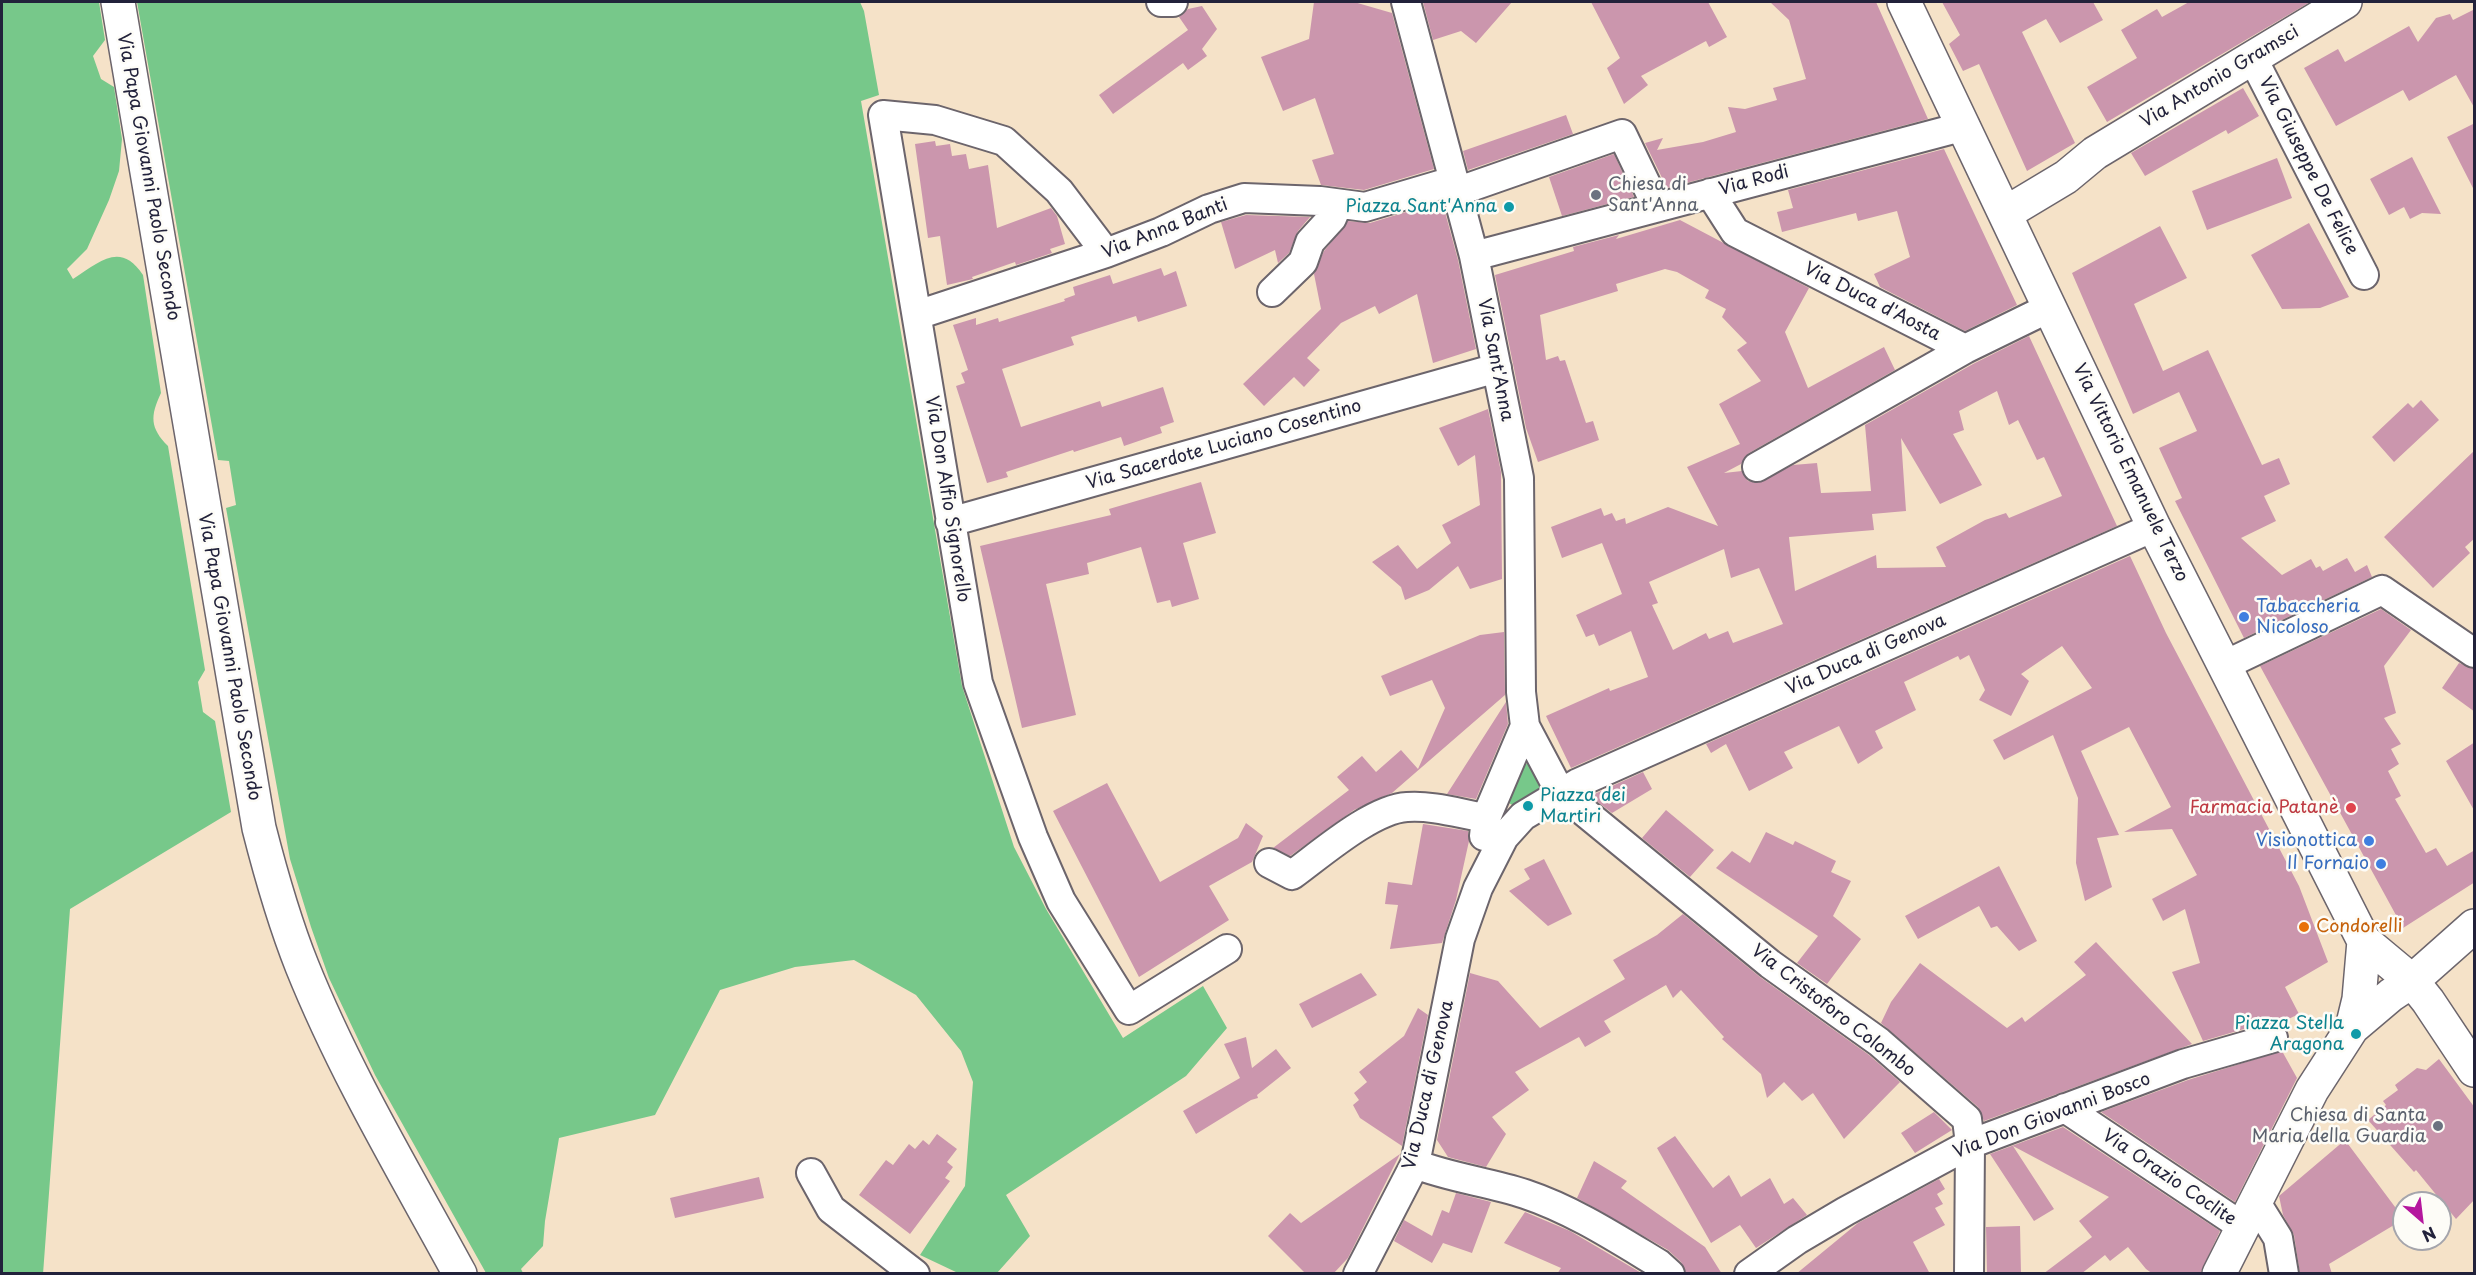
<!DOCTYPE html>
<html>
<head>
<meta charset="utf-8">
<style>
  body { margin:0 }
  #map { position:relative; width:2476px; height:1275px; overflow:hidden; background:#f5e2c8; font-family:"Playpen Sans",sans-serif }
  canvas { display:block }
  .frame { position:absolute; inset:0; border:3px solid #22223b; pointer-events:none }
  .north { position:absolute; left:2392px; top:1191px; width:60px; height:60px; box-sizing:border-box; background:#fdfcf7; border:2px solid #a5a5ac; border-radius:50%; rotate:152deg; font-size:16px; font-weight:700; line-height:24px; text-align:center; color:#22223b }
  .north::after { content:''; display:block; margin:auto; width:21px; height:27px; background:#b5179e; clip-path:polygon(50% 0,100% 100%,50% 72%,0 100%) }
</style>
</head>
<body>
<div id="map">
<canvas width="2476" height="1275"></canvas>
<div class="frame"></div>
<div class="north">N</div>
</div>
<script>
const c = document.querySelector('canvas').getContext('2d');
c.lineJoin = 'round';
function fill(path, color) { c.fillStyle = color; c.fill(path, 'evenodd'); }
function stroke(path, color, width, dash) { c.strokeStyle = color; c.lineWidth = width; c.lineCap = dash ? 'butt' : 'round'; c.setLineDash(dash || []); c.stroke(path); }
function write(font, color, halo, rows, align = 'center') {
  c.font = font + ' "Playpen Sans",sans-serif'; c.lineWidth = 5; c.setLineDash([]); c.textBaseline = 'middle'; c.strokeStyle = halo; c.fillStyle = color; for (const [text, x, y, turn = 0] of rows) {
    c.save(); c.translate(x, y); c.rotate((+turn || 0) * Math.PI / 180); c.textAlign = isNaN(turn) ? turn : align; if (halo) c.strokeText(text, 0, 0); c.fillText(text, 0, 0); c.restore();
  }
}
fill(new Path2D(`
  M 2,2 L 99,2 L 105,40 L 93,56 L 101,79 L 114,87 L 122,139 L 119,171 L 109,200 L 87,249 L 67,269 L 73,279 C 100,262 120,241 143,275 L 161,393 C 150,416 150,428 168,446 L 205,670 L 198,682 L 203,712 L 215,721 L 231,812 L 70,909 L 43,1274 L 2,1273 Z
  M 137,2 L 860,2 L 864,11 L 879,95 L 861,101 L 962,686 L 1014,847 L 1046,909 L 1123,1038 L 1203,986 L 1227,1028 L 1186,1076 L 1006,1195 L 1030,1236 L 997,1273 L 958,1273 L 920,1255 L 965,1186 L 973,1082 L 961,1051 L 916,995 L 854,960 L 795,967 L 720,990 L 655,1115 L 559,1138 L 545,1221 L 543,1246 L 521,1269 L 523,1273 L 486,1273 L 375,1075 L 329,978 L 311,927 L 290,859 L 226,508 L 236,505 L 229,461 L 218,460 Z
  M 1528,763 L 1543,790 L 1517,808 L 1509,803 L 1522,767 Z`), '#77c88a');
fill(new Path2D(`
  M 1314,2 L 1354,2 L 1392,13 L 1434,169 L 1364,190 L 1321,185 L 1312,160 L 1334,154 L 1315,98 L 1283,111 L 1261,57 L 1309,39 Z
  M 1423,2 L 1512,2 L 1476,43 L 1461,31 L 1433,40 Z
  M 1591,2 L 1708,2 L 1727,37 L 1709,47 L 1706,41 L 1641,76 L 1648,85 L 1624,104 L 1607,68 L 1620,58 Z
  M 1770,2 L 1876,2 L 1928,119 L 1667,188 L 1645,143 L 1663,138 L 1657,150 L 1703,142 L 1736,132 L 1728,107 L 1745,109 L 1777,100 L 1773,88 L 1806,79 L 1789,20 Z
  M 1942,2 L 2093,2 L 2103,20 L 2060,43 L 2046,19 L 2022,32 L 2075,143 L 2027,171 L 1979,64 L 1963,71 L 1949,44 L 1960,35 Z
  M 2189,2 L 2310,2 L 2107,122 L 2087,87 L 2137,58 L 2121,30 L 2157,9 L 2162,17 Z
  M 1202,6 L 1217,29 L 1202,49 L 1207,56 L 1188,70 L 1183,63 L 1113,114 L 1099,95 L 1188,30 L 1179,17 L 1188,9 Z
  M 2475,9 L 2475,109 L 2456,75 L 2409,101 L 2403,90 L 2336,126 L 2304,68 L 2338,49 L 2345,62 L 2409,26 L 2418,42 L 2436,18 L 2450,14 L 2453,20 Z
  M 2243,88 L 2259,116 L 2228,134 L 2226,130 L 2145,176 L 2131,153 Z
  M 1566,115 L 1573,134 L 1468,170 L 1463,151 Z
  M 2475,123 L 2475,192 L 2447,137 Z
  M 935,141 L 936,146 L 950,144 L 952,156 L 966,154 L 969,169 L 988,165 L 997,228 L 1051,208 L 1057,216 L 1065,244 L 1050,249 L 1052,253 L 1016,265 L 1015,262 L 972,277 L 973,279 L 947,285 L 940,236 L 928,238 L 915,144 Z
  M 1944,149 L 2017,305 L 1965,331 L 1880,287 L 1874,274 L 1910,257 L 1897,211 L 1858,221 L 1856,213 L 1782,232 L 1777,212 L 1793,208 L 1788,190 Z
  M 1614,154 L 1634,197 L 1562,216 L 1549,177 Z
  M 2412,157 L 2441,214 L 2422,213 L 2410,219 L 2404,207 L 2389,215 L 2370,179 Z
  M 2277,158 L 2292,198 L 2207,230 L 2192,191 Z
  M 1442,201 L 1458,260 L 1476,349 L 1433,363 L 1417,294 L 1379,314 L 1375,306 L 1341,323 L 1307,358 L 1320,370 L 1304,387 L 1294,377 L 1264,406 L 1243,384 L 1321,309 L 1314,274 L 1324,251 L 1348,221 L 1370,223 Z
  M 1246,215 L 1310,217 L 1298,231 L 1289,253 L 1278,263 L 1275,250 L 1235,269 L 1221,222 Z
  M 1680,220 L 1809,288 L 1785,332 L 1808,388 L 1884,347 L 1895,370 L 1749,453 L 1741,464 L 1724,473 L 1742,471 L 1748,481 L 1757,483 L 1793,465 L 1817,463 L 1821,493 L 1871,491 L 1865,425 L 1973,364 L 2029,336 L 2117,526 L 1571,768 L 1546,716 L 1609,688 L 1610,691 L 1648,677 L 1631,631 L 1599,646 L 1594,634 L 1586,637 L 1576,615 L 1622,594 L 1602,543 L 1562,558 L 1551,527 L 1601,508 L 1604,516 L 1612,513 L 1616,521 L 1625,518 L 1626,524 L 1668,507 L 1718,526 L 1687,467 L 1740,444 L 1719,404 L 1761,381 L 1737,350 L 1747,343 L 1722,317 L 1726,309 L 1705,298 L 1709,290 L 1677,272 L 1665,269 L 1616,284 L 1618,291 L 1540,315 L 1546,360 L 1558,356 L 1560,361 L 1565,360 L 1586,423 L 1593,421 L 1599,440 L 1538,462 L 1526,428 L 1495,275 L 1574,251 L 1573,247 L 1619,235 L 1616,239 ZM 1997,391 L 2009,425 L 2018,420 L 2037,460 L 2044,457 L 2062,496 L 2009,518 L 2006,513 L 1985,520 L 1936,547 L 1946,567 L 1877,568 L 1876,555 L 1795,591 L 1789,537 L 1874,530 L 1872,514 L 1906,511 L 1901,438 L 1940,504 L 1982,485 L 1953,434 L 1964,430 L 1959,411 ZM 1724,549 L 1731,578 L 1759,568 L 1783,624 L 1733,643 L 1728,631 L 1709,639 L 1706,633 L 1673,650 L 1652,605 L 1658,603 L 1649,582 Z
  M 2309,223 L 2349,297 L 2320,308 L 2282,309 L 2251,255 Z
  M 2160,226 L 2187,278 L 2134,304 L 2163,371 L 2208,350 L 2262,465 L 2279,458 L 2290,484 L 2264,496 L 2276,521 L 2241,538 L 2282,575 L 2311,559 L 2316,568 L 2320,566 L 2323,571 L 2347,558 L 2355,572 L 2367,565 L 2372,577 L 2244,638 L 2175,501 L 2182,498 L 2159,448 L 2197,431 L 2179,392 L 2133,414 L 2072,273 Z
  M 1161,268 L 1164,276 L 1176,271 L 1187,306 L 1138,322 L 1136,316 L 1071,337 L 1074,345 L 1002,369 L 1021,427 L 1100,401 L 1102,407 L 1163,387 L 1174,422 L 1160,427 L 1162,433 L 1124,446 L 1121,437 L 1074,452 L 1073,450 L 1006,472 L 1008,477 L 987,483 L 956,386 L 965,383 L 961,373 L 968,370 L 953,325 L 976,318 L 976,325 L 998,318 L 999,322 L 1065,301 L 1064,299 L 1075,295 L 1073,287 L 1110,275 L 1113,284 Z
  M 2421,400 L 2439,420 L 2394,462 L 2372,437 L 2408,403 L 2413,408 Z
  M 1488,409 L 1501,472 L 1502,579 L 1470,589 L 1458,566 L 1429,590 L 1405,600 L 1401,587 L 1372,562 L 1398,545 L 1417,569 L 1451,543 L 1442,525 L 1480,505 L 1475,455 L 1458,466 L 1439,428 Z
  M 2475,450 L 2475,538 L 2465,547 L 2470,553 L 2433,588 L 2384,537 Z
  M 1201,482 L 1216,533 L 1183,543 L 1199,599 L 1172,607 L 1170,600 L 1157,603 L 1141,547 L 1087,563 L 1089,574 L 1046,584 L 1076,715 L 1022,728 L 980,546 L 1111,515 L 1109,509 Z
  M 2130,556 L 2166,633 L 2299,886 L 2328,962 L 2285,987 L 2299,1014 L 2280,1023 L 2268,1022 L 2203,1041 L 2172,972 L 2200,963 L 2185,909 L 2163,921 L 2152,899 L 2197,875 L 2172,829 L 2124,832 L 2171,807 L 2129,727 L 2081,751 L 2119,835 L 2097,838 L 2112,887 L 2085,901 L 2076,863 L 2078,798 L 2053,735 L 2004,760 L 1993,740 L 2092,688 L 2062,646 L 2021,674 L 2029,681 L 2011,716 L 1979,700 L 1985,690 L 1969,655 L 1960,660 L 1958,656 L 1904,682 L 1916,710 L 1875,731 L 1883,748 L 1858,764 L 1839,726 L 1784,752 L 1793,768 L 1749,791 L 1726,744 L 1711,753 L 1706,744 Z
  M 2381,609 L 2411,630 L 2384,666 L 2396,713 L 2384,718 L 2401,744 L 2391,749 L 2399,764 L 2388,771 L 2401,796 L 2395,799 L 2426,853 L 2436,848 L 2447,866 L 2475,850 L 2475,882 L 2403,928 L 2260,666 Z
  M 1504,632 L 1505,695 L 1392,793 L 1354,810 L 1290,856 L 1273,848 L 1349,790 L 1337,777 L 1362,756 L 1376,772 L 1401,750 L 1418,769 L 1445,708 L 1432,680 L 1390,696 L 1381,676 L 1480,635 Z
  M 2459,663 L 2475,669 L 2475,712 L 2442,688 Z
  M 1506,702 L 1508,724 L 1476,799 L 1447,794 Z
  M 2475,742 L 2475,812 L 2446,761 Z
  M 1643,772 L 1652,789 L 1612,813 L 1590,796 Z
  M 1107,783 L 1160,882 L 1238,838 L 1246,823 L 1263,836 L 1252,862 L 1209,886 L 1229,920 L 1139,977 L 1053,811 Z
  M 1666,810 L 1714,850 L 1690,877 L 1642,838 Z
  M 1423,824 L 1468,831 L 1469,841 L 1456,900 L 1442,943 L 1390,949 L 1398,905 L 1385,904 L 1388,882 L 1412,885 Z
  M 1766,832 L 1793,845 L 1795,841 L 1836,861 L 1831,872 L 1851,881 L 1833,916 L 1861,939 L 1827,984 L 1797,963 L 1818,936 L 1716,868 L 1732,851 L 1750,863 Z
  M 1544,859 L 1572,914 L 1548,926 L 1509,891 L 1530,879 L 1524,869 Z
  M 1999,866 L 2037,941 L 2019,951 L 1997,926 L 1991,928 L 1979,906 L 1918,939 L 1905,916 Z
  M 1683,914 L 1760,977 L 1869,1055 L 1900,1082 L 1844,1139 L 1813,1093 L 1802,1101 L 1784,1082 L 1767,1098 L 1761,1074 L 1722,1039 L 1724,1037 L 1681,990 L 1673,998 L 1666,985 L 1604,1021 L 1611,1032 L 1585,1047 L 1579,1037 L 1515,1072 L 1529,1090 L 1492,1117 L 1506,1134 L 1486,1167 L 1448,1157 L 1437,1140 L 1470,973 L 1498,981 L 1540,1028 L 1625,979 L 1613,960 L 1657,935 Z
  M 2096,942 L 2192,1044 L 1984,1121 L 1978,1107 L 1881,1023 L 1891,1002 L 1920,963 L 2007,1028 L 2022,1017 L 2025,1022 L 2086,975 L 2074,962 Z
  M 1361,973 L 1377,995 L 1312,1028 L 1299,1004 Z
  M 1418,1008 L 1428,1015 L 1402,1146 L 1360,1118 L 1353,1105 L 1359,1100 L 1354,1093 L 1367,1082 L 1359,1072 L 1404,1036 Z
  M 1246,1037 L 1252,1068 L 1276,1049 L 1291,1068 L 1257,1095 L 1258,1098 L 1251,1100 L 1196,1134 L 1183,1111 L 1240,1078 L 1224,1044 Z
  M 2282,1051 L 2297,1078 L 2235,1202 L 2101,1112 L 2188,1080 Z
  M 2439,1059 L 2475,1108 L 2475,1199 L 2456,1219 L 2416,1170 L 2414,1172 L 2368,1120 L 2386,1105 L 2383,1101 L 2398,1090 L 2395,1085 L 2417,1068 L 2426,1070 Z
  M 1934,1112 L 1952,1130 L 1915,1153 L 1901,1133 Z
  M 2063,1127 L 2220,1231 L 2200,1274 L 2153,1274 L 2146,1269 L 2128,1247 L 2110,1261 L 2105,1255 L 2081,1274 L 2043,1274 L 2092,1237 L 2079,1221 L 2109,1197 L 2013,1146 L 2054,1209 L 2034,1221 L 1990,1154 Z
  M 937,1134 L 957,1149 L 947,1162 L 953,1167 L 945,1178 L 950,1181 L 910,1234 L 859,1195 L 886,1160 L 893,1165 L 909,1144 L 915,1149 L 923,1140 L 929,1145 Z
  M 1675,1136 L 1713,1188 L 1729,1175 L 1741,1197 L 1770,1178 L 1784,1204 L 1793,1198 L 1807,1215 L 1756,1248 L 1740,1225 L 1711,1243 L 1657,1148 Z
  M 2345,1140 L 2404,1219 L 2329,1264 L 2332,1274 L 2300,1274 L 2294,1235 L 2283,1215 L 2279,1196 Z
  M 1400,1154 L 1348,1258 L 1333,1274 L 1306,1274 L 1268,1236 L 1290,1213 L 1301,1223 Z
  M 1594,1161 L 1627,1181 L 1621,1188 L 1705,1247 L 1722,1274 L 1686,1274 L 1681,1262 L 1668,1250 L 1577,1198 Z
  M 759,1177 L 764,1198 L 675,1218 L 670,1198 Z
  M 1939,1179 L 1945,1189 L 1937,1194 L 1943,1204 L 1935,1208 L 1945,1225 L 1913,1242 L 1930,1274 L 1796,1274 L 1858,1223 Z
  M 1456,1193 L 1491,1202 L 1472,1253 L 1443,1243 L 1432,1263 L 1394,1241 L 1404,1220 L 1432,1236 L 1442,1210 L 1449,1213 Z
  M 1525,1212 L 1570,1231 L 1643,1274 L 1557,1274 L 1561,1268 L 1504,1243 Z
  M 2020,1226 L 2021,1274 L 1987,1274 L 1986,1227 Z`), '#cb96ad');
const street = new Path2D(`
  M 1161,2 L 1173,2
  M 1406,2 L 1474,256 L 1519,478 L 1521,692 L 1525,726 L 1560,792 L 1770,964 L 1879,1042 L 1967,1119 L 1970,1144 L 1969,1274
  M 2252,57 L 2364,275
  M 1456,192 L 1622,134 L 1657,207
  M 1710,193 L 1735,232 L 1965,349 L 2051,307
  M 1106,253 L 1059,191 L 1004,141 L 935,120 L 883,115 L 978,683 L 1033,837 L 1061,901 L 1129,1010 L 1227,949
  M 1474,256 L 1965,126
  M 1272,292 L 1303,262 L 1310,242 L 1332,218 L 1338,204
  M 917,315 L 1106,253 L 1161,232 L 1209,209 L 1244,198 L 1320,201 L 1365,207 L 1453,181
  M 1757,467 L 1965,349
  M 950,522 L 1497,368
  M 2225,665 L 2382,590 L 2474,653
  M 1484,836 L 1486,818 L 1525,726
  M 1269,863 L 1292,875 C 1321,854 1372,809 1407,807 C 1433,805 1461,814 1486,818
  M 2065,1108 L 2243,1227
  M 1415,1164 C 1451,1178 1489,1182 1525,1194 C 1573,1210 1616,1238 1659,1264 L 1670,1274
  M 811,1173 L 831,1209 L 915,1274
  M 2255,1201 L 2278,1238 L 2284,1274
  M 1358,1274 L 1415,1164 L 1460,939 L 1478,888 L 1504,837 L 1523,816 L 1578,783 L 2154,527
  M 1749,1274 L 1797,1240 L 1846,1211 L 1970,1144 L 2183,1064 L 2273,1038`);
const secondary = new Path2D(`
  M 118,2 L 259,828 C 271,875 284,921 302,966 C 345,1073 405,1173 460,1274
  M 1904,2 L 2154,527 L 2364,941 L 2412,981 L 2428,1001 L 2474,1070
  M 2006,213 L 2066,177 L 2095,153 L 2345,2
  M 2352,1028 L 2359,999 L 2364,941
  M 2219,1274 L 2312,1090 L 2352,1028 L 2391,995 L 2412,981 L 2474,926`);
stroke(street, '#6c656c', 32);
stroke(secondary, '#6c656c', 36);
stroke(street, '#fff', 28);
stroke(secondary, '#fff', 33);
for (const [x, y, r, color] of [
  [1596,195,6,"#6b7280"],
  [1509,207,6,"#0f9aa8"],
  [2244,617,6,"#3f7fe0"],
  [1528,806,6,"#0f9aa8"],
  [2351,808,6,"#e0444e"],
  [2369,841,6,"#3f7fe0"],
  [2381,864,6,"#3f7fe0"],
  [2304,927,6,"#e8710a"],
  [2356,1034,6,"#0f9aa8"],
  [2438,1126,6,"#6b7280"]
]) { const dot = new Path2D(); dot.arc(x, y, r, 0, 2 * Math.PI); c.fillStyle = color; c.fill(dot); stroke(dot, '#fdfcf7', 2); }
write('18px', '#22223b', '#fdfcf7', [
  ["Via Antonio Gramsci",2220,77,-31],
  ["Via Giuseppe De Felice",2308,166,63],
  ["Via Papa Giovanni Paolo Secondo",148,177,80],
  ["Via Rodi",1754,181,-15],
  ["Via Anna Banti",1165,229,-22],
  ["Via Duca d'Aosta",1872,302,27],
  ["Via Sant'Anna",1495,360,79],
  ["Via Sacerdote Luciano Cosentino",1224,445,-16],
  ["Via Vittorio Emanuele Terzo",2130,473,64],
  ["Via Don Alfio Signorello",947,499,81],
  ["Via Duca di Genova",1866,655,-24],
  ["Via Papa Giovanni Paolo Secondo",229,657,80],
  ["Via Cristoforo Colombo",1833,1011,38],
  ["Via Duca di Genova",1429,1085,-77],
  ["Via Don Giovanni Bosco",2052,1116,-21],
  ["Via Orazio Coclite",2169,1178,34]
]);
write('18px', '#5b616d', '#fdfcf7', [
  ["Chiesa di",1608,185],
  ["Sant'Anna",1608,206],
  ["Chiesa di Santa",2426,1116,"right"],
  ["Maria della Guardia",2426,1137,"right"]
], 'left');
write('18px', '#0d838f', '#fdfcf7', [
  ["Piazza Sant'Anna",1497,207],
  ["Piazza dei",1540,796,"left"],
  ["Martiri",1540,817,"left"],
  ["Piazza Stella",2344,1024],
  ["Aragona",2344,1045]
], 'right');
write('18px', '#366cbe', '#fdfcf7', [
  ["Tabaccheria",2256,607,"left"],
  ["Nicoloso",2256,628,"left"],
  ["Visionottica",2357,841],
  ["Il Fornaio",2369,864]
], 'right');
write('18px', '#be3a42', '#fdfcf7', [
  ["Farmacia Patanè",2339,808]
], 'right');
write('18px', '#c56008', '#fdfcf7', [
  ["Condorelli",2316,927]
], 'left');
</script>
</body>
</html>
